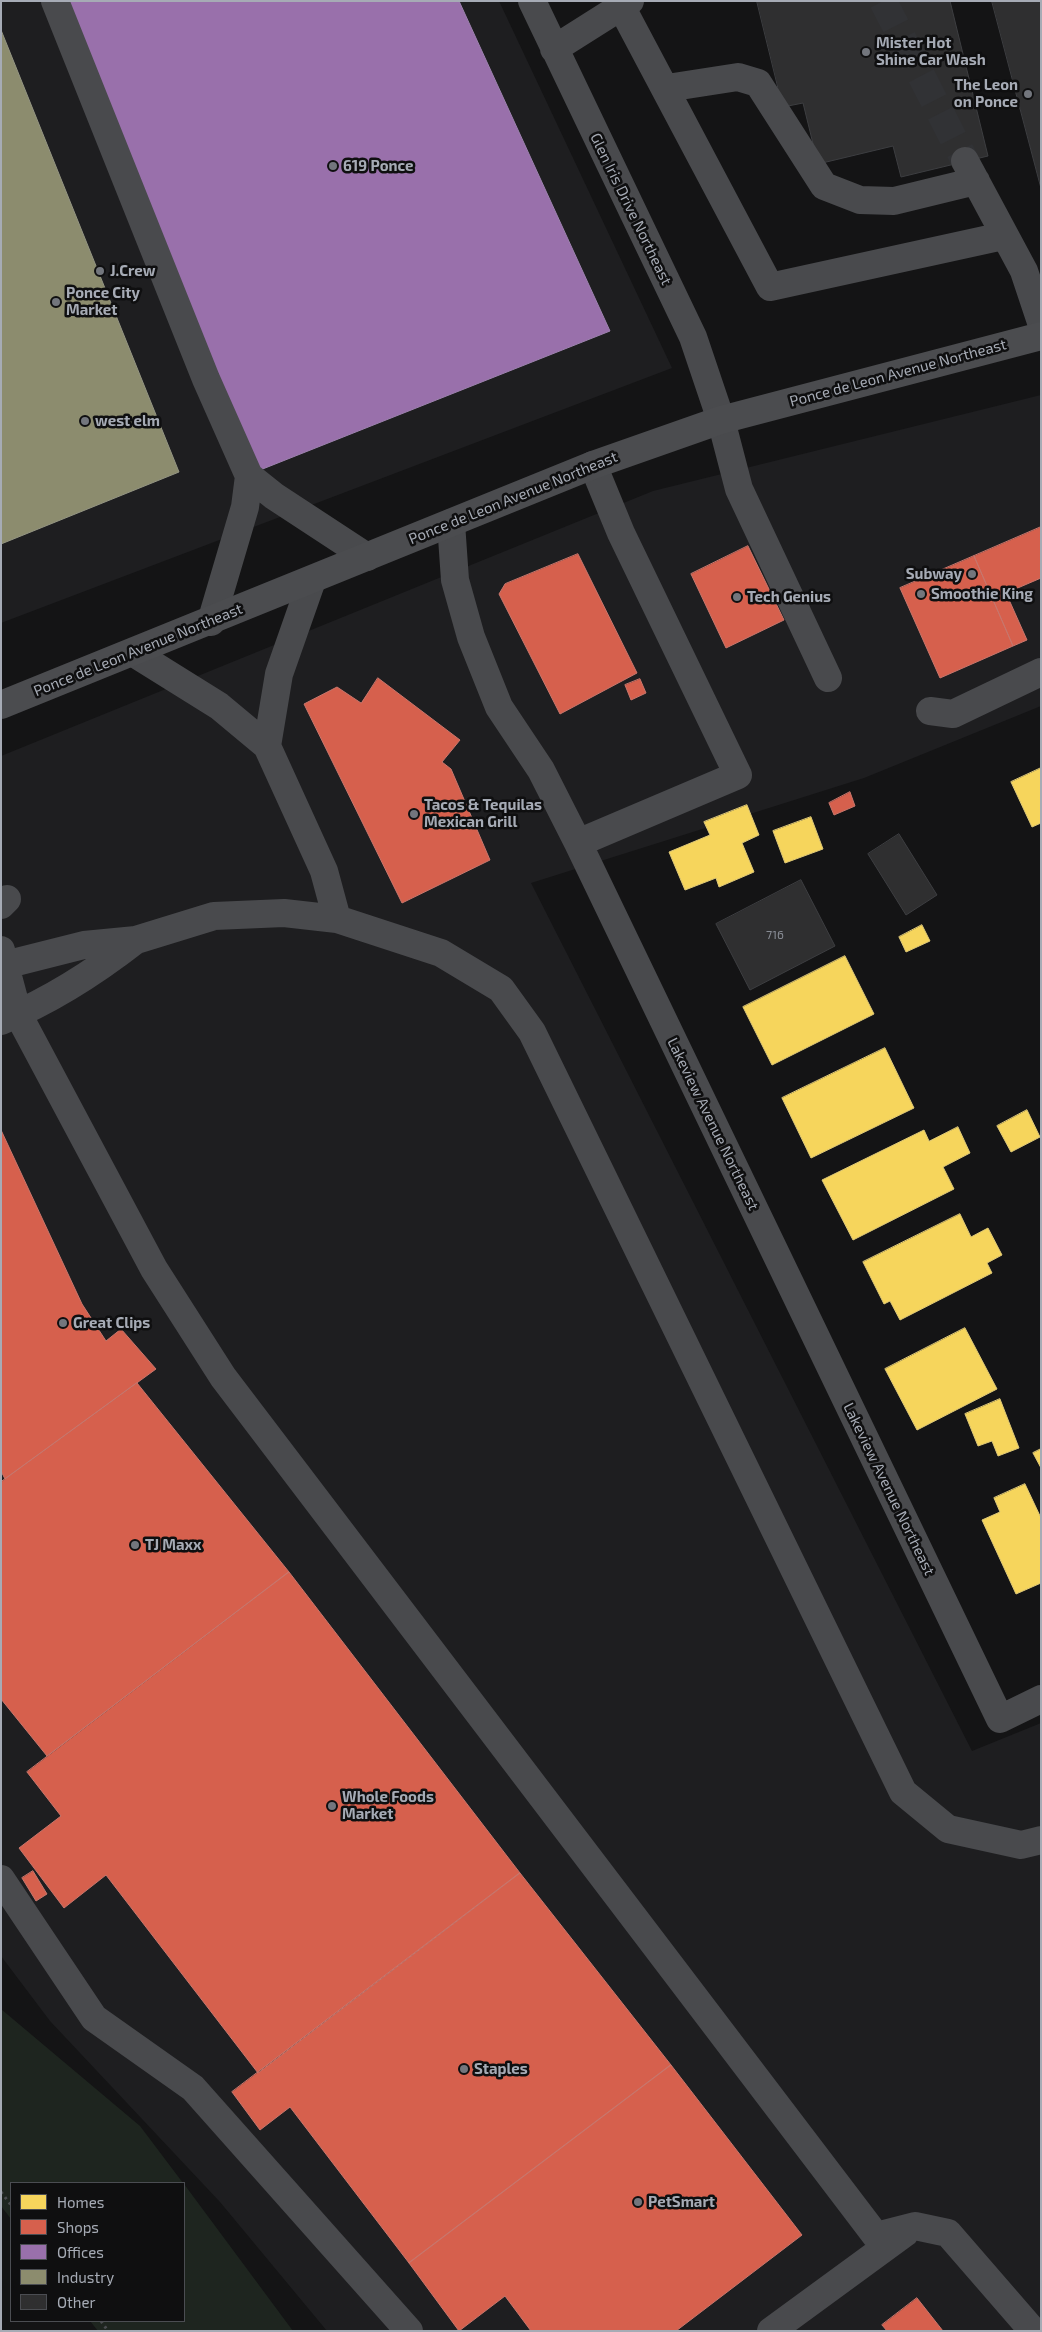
<!DOCTYPE html>
<html>
<head>
<meta charset="utf-8">
<style>
  body { margin:0 }
  #map { position:relative; width:1042px; height:2332px; overflow:hidden; background:#141415; font-family:"Exo 2",sans-serif }
  canvas { display:block }
  .frame { position:absolute; inset:0; border:2px solid #a6abb5; pointer-events:none }
  .legend { position:absolute; left:10px; top:2182px; width:175px; height:140px; box-sizing:border-box; background:#0f0f10; border:1px solid #4b4d52; margin:0; padding:6px 9px; list-style:none; font-size:15px; color:#a6abb5 }
  .legend li { display:flex; align-items:center; gap:10px; height:25px }
  .legend b { width:25px; border:1px solid #4b4d52 }
</style>
</head>
<body>
<div id="map">
<canvas width="1042" height="2332"></canvas>
<div class="frame"></div>
<ul class="legend">
<li><b style="height:14px;background:#f6d55c"></b>Homes</li>
<li><b style="height:14px;background:#d6604d"></b>Shops</li>
<li><b style="height:14px;background:#9970ab"></b>Offices</li>
<li><b style="height:14px;background:#8c8c6e"></b>Industry</li>
<li><b style="height:14px;background:#2f2f30"></b>Other</li>
</ul>
</div>
<script>
const c = document.querySelector('canvas').getContext('2d');
c.lineJoin = 'round';
function fill(path, color) { c.fillStyle = color; c.fill(path, 'evenodd'); }
function stroke(path, color, width, dash) { c.strokeStyle = color; c.lineWidth = width; c.lineCap = dash ? 'butt' : 'round'; c.setLineDash(dash || []); c.stroke(path); }
function write(font, color, halo, rows, align = 'center') {
  c.font = font + ' "Exo 2",sans-serif'; c.lineWidth = 5; c.setLineDash([]); c.textBaseline = 'middle'; c.strokeStyle = halo; c.fillStyle = color; for (const [text, x, y, turn = 0] of rows) {
    c.save(); c.translate(x, y); c.rotate((+turn || 0) * Math.PI / 180); c.textAlign = isNaN(turn) ? turn : align; if (halo) c.strokeText(text, 0, 0); c.fillText(text, 0, 0); c.restore();
  }
}
fill(new Path2D(`
  M 1,1 L 499,1 L 672,368 L 1,623 Z
  M 1041,395 L 1041,706 L 864,778 L 531,883 L 972,1751 L 1041,1723 L 1041,2331 L 327,2331 L 220,2202 L 50,2021 L 1,1956 L 1,756 L 653,491 Z`), '#1e1e20');
fill(new Path2D(`
  M 1,2009 L 140,2126 L 183,2183 L 11,2183 L 11,2219 L 1,2206 Z
  M 184,2184 L 293,2331 L 98,2331 L 90,2321 L 184,2321 Z`), '#1e251f');
const homes = new Path2D(`
  M 1041,768 L 1041,823 L 1032,827 L 1011,782 Z
  M 747,805 L 759,835 L 742,843 L 754,872 L 719,887 L 716,878 L 685,890 L 669,852 L 710,835 L 704,822 Z
  M 811,817 L 823,849 L 785,863 L 773,831 Z
  M 922,925 L 930,941 L 906,952 L 899,937 Z
  M 845,956 L 874,1014 L 772,1065 L 743,1007 Z
  M 885,1048 L 914,1108 L 811,1158 L 782,1098 Z
  M 1027,1110 L 1040,1137 L 1011,1152 L 997,1126 Z
  M 958,1127 L 970,1153 L 943,1167 L 954,1189 L 853,1240 L 822,1180 L 924,1130 L 929,1141 Z
  M 960,1214 L 971,1237 L 988,1228 L 1002,1255 L 987,1263 L 992,1273 L 900,1320 L 890,1301 L 884,1304 L 863,1262 Z
  M 965,1328 L 997,1389 L 917,1430 L 885,1369 Z
  M 1000,1399 L 1019,1448 L 998,1456 L 992,1441 L 978,1446 L 965,1414 Z
  M 1041,1449 L 1041,1468 L 1033,1453 Z
  M 1025,1484 L 1041,1518 L 1041,1583 L 1016,1594 L 982,1520 L 1000,1512 L 994,1498 Z`);
fill(homes, '#f6d55c');
stroke(homes, '#dec877', 1);
const shops = new Path2D(`
  M 1041,527 L 1041,578 L 1006,593 L 1027,640 L 1013,646 L 974,556 Z
  M 748,546 L 784,620 L 726,648 L 691,574 Z
  M 578,554 L 637,673 L 560,714 L 499,594 L 505,584 Z
  M 974,556 L 1013,646 L 940,678 L 900,588 Z
  M 378,678 L 460,740 L 442,762 L 451,769 L 490,860 L 402,903 L 304,704 L 337,687 L 361,703 Z
  M 640,679 L 646,693 L 631,700 L 625,685 Z
  M 850,792 L 855,806 L 834,815 L 829,803 Z
  M 1,1130 L 82,1304 L 106,1341 L 121,1329 L 156,1369 L 5,1479 L 1,1471 Z
  M 137,1383 L 289,1572 L 47,1756 L 1,1699 L 1,1482 Z
  M 289,1572 L 520,1873 L 258,2073 L 106,1875 L 64,1908 L 19,1848 L 61,1816 L 27,1772 Z
  M 33,1871 L 47,1894 L 36,1901 L 22,1878 Z
  M 520,1873 L 671,2065 L 409,2263 L 290,2107 L 260,2130 L 232,2092 Z
  M 671,2065 L 802,2235 L 676,2331 L 531,2331 L 505,2296 L 459,2331 L 409,2263 Z
  M 917,2298 L 943,2331 L 887,2331 L 882,2325 Z`);
fill(shops, '#d6604d');
stroke(shops, '#c8766c', 1);
const offices = new Path2D(`
  M 69,1 L 459,1 L 610,331 L 250,474 Z`);
fill(offices, '#9970ab');
stroke(offices, '#9d82ae', 1);
const industry = new Path2D(`
  M 1,30 L 179,472 L 1,544 Z`);
fill(industry, '#8c8c6e');
stroke(industry, '#949583', 1);
const building = new Path2D(`
  M 757,1 L 950,1 L 988,156 L 901,177 L 893,146 L 818,164 L 803,103 L 783,107 Z
  M 992,1 L 1041,1 L 1041,188 Z
  M 899,834 L 937,895 L 906,915 L 868,854 Z
  M 801,880 L 835,946 L 750,990 L 716,924 Z`);
fill(building, '#2f2f30');
stroke(building, '#3d3e41', 1);
stroke(new Path2D(`
  M 883,1 L 965,161`), '#313235', 28, [28, 14]);
stroke(new Path2D(`
  M 1,2192 L 11,2205
  M 101,2321 L 108,2331`), '#4a4c4f', 3, [2.5, 4]);
stroke(new Path2D(`
  M 55,1 L 206,379 L 249,476 L 274,496 L 367,557
  M 532,1 L 693,337 L 721,420 L 739,489 L 828,678
  M 621,6 L 770,287 L 1003,236
  M 554,49 L 630,1
  M 667,88 L 738,77 L 758,83 L 824,186 L 860,200 L 894,201 L 976,181
  M 965,161 L 1024,271 L 1041,322
  M 451,523 L 455,580 L 471,637 L 499,707 L 541,770 L 578,843 L 1000,1719 L 1041,1699
  M 211,622 L 245,507 L 249,476
  M 134,653 L 219,706 L 267,746 L 324,871 L 337,919
  M 930,711 L 953,714 L 1041,672
  M 267,746 L 279,674 L 312,580
  M 578,843 L 738,775 L 621,533 L 593,465
  M 1,905 L 7,899
  M 1,950 L 18,1014 L 154,1269 L 223,1377 L 876,2236 L 915,2226 L 948,2233 L 1033,2331
  M 1,966 L 84,945 L 136,940 L 214,916 L 284,913 L 337,919 L 441,953 L 501,989 L 532,1032 L 903,1792 L 948,1829 L 1021,1845 L 1041,1840
  M 1,1021 C 50,1001 95,972 136,940
  M 1,1879 L 94,2018 L 193,2088 L 409,2331
  M 771,2331 L 905,2233`), '#494a4d', 28);
stroke(new Path2D(`
  M 1,705 L 593,465 L 721,420 L 1041,336`), '#4b4c4f', 28);
for (const [x, y, r, color] of [
  [866,52,5,"#73767d"],
  [1028,94,5,"#73767d"],
  [333,166,5,"#73767d"],
  [100,271,5,"#73767d"],
  [56,302,5,"#73767d"],
  [85,421,5,"#73767d"],
  [972,574,5,"#73767d"],
  [921,594,5,"#73767d"],
  [737,597,5,"#73767d"],
  [414,814,5,"#73767d"],
  [63,1323,5,"#73767d"],
  [135,1545,5,"#73767d"],
  [332,1806,5,"#73767d"],
  [464,2069,5,"#73767d"],
  [638,2202,5,"#73767d"]
]) { const dot = new Path2D(); dot.arc(x, y, r, 0, 2 * Math.PI); c.fillStyle = color; c.fill(dot); stroke(dot, '#0f0f10', 2); }
write('12px', '#888c94', null, [
  ["716",775,935]
]);
write('bold 15px', '#a6abb5', '#0f0f10', [
  ["Mister Hot",876,43],
  ["Shine Car Wash",876,60],
  ["The Leon",1018,85,"right"],
  ["on Ponce",1018,102,"right"],
  ["619 Ponce",343,166],
  ["J.Crew",110,271],
  ["Ponce City",66,293],
  ["Market",66,310],
  ["west elm",95,421],
  ["Subway",962,574,"right"],
  ["Smoothie King",931,594],
  ["Tech Genius",747,597],
  ["Tacos & Tequilas",424,805],
  ["Mexican Grill",424,822],
  ["Great Clips",73,1323],
  ["TJ Maxx",145,1545],
  ["Whole Foods",342,1797],
  ["Market",342,1814],
  ["Staples",474,2069],
  ["PetSmart",648,2202]
], 'left');
write('15px', '#a6abb5', '#0f0f10', [
  ["Glen Iris Drive Northeast",631,209,64],
  ["Ponce de Leon Avenue Northeast",898,373,-15],
  ["Ponce de Leon Avenue Northeast",513,498,-22],
  ["Ponce de Leon Avenue Northeast",138,650,-22],
  ["Lakeview Avenue Northeast",713,1124,64],
  ["Lakeview Avenue Northeast",889,1489,64]
]);
</script>
</body>
</html>
